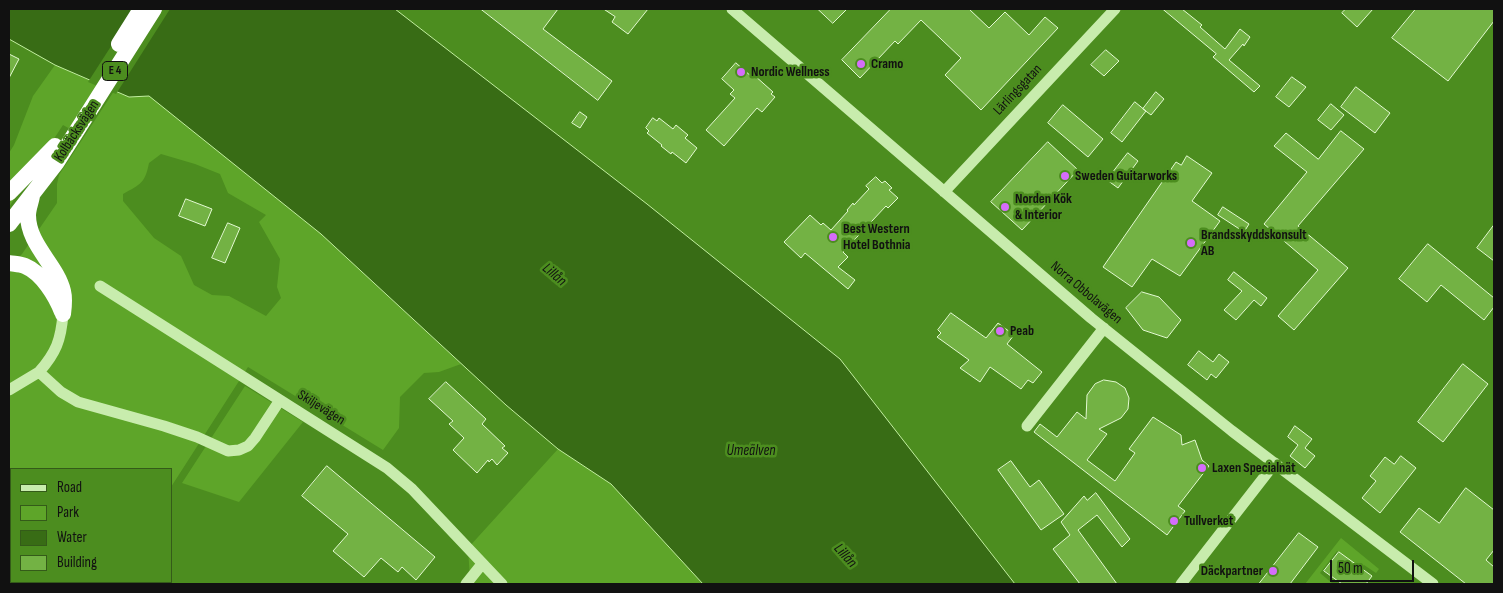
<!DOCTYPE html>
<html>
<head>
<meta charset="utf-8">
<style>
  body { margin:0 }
  #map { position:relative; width:1503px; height:593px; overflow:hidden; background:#4c8d1f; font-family:"Sofia Sans Condensed",sans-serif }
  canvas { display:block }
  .frame { position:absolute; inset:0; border:10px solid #111; pointer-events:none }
  .legend { position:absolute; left:10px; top:468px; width:162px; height:115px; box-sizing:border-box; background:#4c8d1f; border:1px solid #345b19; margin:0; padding:6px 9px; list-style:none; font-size:15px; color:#111 }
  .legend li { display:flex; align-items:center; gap:10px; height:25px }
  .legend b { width:25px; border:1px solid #345b19 }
  .scale { position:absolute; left:1330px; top:560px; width:84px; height:22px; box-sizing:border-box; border:2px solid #111; border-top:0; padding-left:6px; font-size:15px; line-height:18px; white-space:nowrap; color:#111; -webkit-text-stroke:4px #4c8d1f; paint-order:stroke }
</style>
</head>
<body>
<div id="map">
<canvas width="1503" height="593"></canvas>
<div class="frame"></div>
<ul class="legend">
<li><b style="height:6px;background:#c8ecad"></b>Road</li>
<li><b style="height:14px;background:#5ea529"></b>Park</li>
<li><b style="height:14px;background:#386c15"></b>Water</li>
<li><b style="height:14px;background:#73b244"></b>Building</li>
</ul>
<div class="scale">50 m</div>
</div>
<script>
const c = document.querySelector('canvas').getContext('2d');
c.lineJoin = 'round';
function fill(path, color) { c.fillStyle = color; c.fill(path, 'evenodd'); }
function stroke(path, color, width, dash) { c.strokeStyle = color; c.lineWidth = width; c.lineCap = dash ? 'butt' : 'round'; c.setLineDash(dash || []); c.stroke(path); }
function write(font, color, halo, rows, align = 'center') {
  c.font = font + ' "Sofia Sans Condensed",sans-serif'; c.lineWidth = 5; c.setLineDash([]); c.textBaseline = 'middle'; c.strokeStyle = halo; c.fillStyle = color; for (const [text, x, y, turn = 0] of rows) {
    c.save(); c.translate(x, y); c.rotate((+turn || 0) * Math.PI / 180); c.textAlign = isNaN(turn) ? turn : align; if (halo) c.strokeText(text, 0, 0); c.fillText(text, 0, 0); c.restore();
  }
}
fill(new Path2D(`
  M 55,65 L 104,87 L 77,133 L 63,125 L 9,207 L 9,153 L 14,145 L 33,96 Z
  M 114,91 L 129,97 L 149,95 L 321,234 L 461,364 L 439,372 L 424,373 L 400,397 L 399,428 L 383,450 L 248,367 L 171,487 L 171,469 L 11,469 L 11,550 L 9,551 L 9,268 L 22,254 L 57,203 L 57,184 L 59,175 ZM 161,154 L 195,164 L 220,174 L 228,193 L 266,215 L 259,222 L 280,259 L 277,287 L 281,298 L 266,316 L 229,296 L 212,295 L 194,285 L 181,256 L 154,238 L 123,201 L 123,194 C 141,184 145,183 149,163 Z
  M 245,386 L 303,422 L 239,502 L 182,483 Z
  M 558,449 L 611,484 L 703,584 L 466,584 L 470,579 L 468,548 Z
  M 1341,538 L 1379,569 L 1376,573 L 1364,565 L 1361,569 L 1337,551 L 1320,573 L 1333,584 L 1305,584 Z`), '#5ea529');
const water = new Path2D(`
  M 9,9 L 395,9 L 647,204 L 840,359 L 1015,584 L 703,584 L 611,484 L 558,449 L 506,405 L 321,234 L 149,96 L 129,97 L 55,65 L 9,39 Z`);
fill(water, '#386c15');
stroke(water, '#c2eea0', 1);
fill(new Path2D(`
  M 135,9 L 170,9 L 116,94 L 88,82 Z`), '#4c8d1f');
const building = new Path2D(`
  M 481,9 L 558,9 L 543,29 L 612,81 L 598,100 Z
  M 604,9 L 648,9 L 628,34 L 612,22 L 615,17 Z
  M 818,9 L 847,9 L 833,23 Z
  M 891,9 L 969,9 L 989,28 L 1005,12 L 1029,35 L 1045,17 L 1058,28 L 981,110 L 945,75 L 961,58 L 921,20 L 898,44 L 895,41 L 860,78 L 842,60 Z
  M 1163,9 L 1182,9 L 1202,25 L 1200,27 L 1225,49 L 1240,29 L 1250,37 L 1244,46 L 1243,44 L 1229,60 L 1260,86 L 1254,92 L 1213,57 L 1216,54 Z
  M 1346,9 L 1373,9 L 1357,27 L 1342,13 Z
  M 1416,9 L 1494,9 L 1494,21 L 1448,81 L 1392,38 Z
  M 1106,50 L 1119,61 L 1104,76 L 1091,65 Z
  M 9,54 L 19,59 L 9,78 Z
  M 736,63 L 752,77 L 754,75 L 773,92 L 771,94 L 775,97 L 762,112 L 757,108 L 724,146 L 706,130 L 735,98 L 730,94 L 734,90 L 722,79 Z
  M 1292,77 L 1306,87 L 1289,107 L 1276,97 Z
  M 1356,87 L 1390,113 L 1375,133 L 1341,107 Z
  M 1156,92 L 1164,99 L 1151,115 L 1143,109 Z
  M 1135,102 L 1146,111 L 1122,142 L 1111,133 Z
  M 1331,104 L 1344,115 L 1331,130 L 1318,120 Z
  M 1063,105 L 1103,139 L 1088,157 L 1048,123 Z
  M 580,112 L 587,117 L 580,128 L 572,123 Z
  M 653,118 L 657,121 L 659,118 L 673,129 L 676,125 L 688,135 L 685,138 L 697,148 L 686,163 L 672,152 L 671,154 L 661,146 L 662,145 L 647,133 L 649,131 L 646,128 Z
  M 1341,131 L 1364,149 L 1298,226 L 1348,268 L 1294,330 L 1278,316 L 1318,270 L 1264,224 L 1307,172 L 1274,146 L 1286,133 L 1318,159 Z
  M 1048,142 L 1078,170 L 1022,230 L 991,202 Z
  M 1128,153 L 1138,161 L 1118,188 L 1107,180 Z
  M 1187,156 L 1212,173 L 1192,201 L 1220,221 L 1180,276 L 1152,259 L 1132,287 L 1103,267 L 1176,162 L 1181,165 Z
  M 876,177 L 882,183 L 885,181 L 892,188 L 889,190 L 898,198 L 888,208 L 886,206 L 843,252 L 848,257 L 838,267 L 855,280 L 848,289 L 805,253 L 801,258 L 784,242 L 810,215 L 821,225 L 823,223 L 831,230 L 848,211 L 847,210 L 853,203 L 854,205 L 869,189 L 866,186 Z
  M 186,199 L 212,209 L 205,226 L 179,216 Z
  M 1223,207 L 1249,224 L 1244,232 L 1218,215 Z
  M 228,223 L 240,228 L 225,263 L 212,258 Z
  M 1494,225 L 1494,261 L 1477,248 Z
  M 1428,244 L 1494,298 L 1494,307 L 1484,320 L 1441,285 L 1427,302 L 1399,279 Z
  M 1234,272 L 1267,298 L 1261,306 L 1254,300 L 1236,320 L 1224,310 L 1242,291 L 1228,280 Z
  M 1142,292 L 1159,297 L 1181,320 L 1167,338 L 1143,330 L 1126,308 Z
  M 951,313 L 986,338 L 998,323 L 1014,335 L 1007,344 L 1042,372 L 1033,383 L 1028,380 L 1021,389 L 990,367 L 980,382 L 960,368 L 969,360 L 937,337 L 941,333 L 938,330 Z
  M 1199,351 L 1213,362 L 1219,354 L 1229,362 L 1216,378 L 1211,374 L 1207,380 L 1188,365 Z
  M 1463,364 L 1488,384 L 1443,442 L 1418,422 Z
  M 1104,380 L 1116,382 L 1125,388 L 1129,398 L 1128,409 L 1121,418 L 1099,429 L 1107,434 L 1087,460 L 1115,481 L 1135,453 L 1129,449 L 1153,417 L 1181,435 L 1182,445 L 1195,440 L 1202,460 L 1209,466 L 1178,506 L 1185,511 L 1167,535 L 1034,432 L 1040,424 L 1057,437 L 1077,412 L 1086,419 L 1087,395 L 1095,384 Z
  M 446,382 L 486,419 L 482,424 L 505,446 L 502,448 L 508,453 L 497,465 L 492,459 L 489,462 L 488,460 L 477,473 L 453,450 L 464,438 L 449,424 L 453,421 L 429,399 Z
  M 1295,426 L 1312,439 L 1305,448 L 1315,456 L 1305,468 L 1290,456 L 1298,445 L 1288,437 Z
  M 1401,456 L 1416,468 L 1380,513 L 1362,498 L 1376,481 L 1370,476 L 1385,457 L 1394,464 Z
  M 1011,461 L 1030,487 L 1039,480 L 1064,514 L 1041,530 L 998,470 Z
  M 327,466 L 435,557 L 416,580 L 402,567 L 398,572 L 381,558 L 364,577 L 333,551 L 348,534 L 302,496 Z
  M 1466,488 L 1494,510 L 1494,550 L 1486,560 L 1494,567 L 1494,584 L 1466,584 L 1400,532 L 1419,508 L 1439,523 Z
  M 1096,493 L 1130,539 L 1122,547 L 1097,515 L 1078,530 L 1117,584 L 1080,584 L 1053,549 L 1070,535 L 1061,522 L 1084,496 L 1087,500 Z
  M 1299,533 L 1318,547 L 1290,584 L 1259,584 Z
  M 1339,552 L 1372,576 L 1366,584 L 1342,584 L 1324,571 Z`);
fill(building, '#73b244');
stroke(building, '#e3f9d2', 1);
stroke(new Path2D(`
  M 732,9 L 1091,318 L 1232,431 L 1433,584
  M 944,192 L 1115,9
  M 100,286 L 387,468 L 412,489 L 502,584
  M 63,314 C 61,340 56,353 39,372 L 61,392 L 78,402 L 164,426 L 197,437 L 228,451 L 239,450 L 248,446 L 255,438 L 280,400
  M 9,390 L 39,372
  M 1027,426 L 1104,328
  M 466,584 L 482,564
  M 1181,584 L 1275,463`), '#c8ecad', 11);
stroke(new Path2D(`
  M 119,44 L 141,9
  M 9,193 L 55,146
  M 32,196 C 31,202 28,209 28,215 C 28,245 57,265 63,291 C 65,299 64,306 63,314
  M 9,224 L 57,162 L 154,9
  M 9,263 C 14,264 20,264 25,266 C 42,273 56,296 62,312`), '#fff', 16);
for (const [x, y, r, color] of [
  [861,64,5,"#d56dfa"],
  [741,72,5,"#d56dfa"],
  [1065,176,5,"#d56dfa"],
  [1005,207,5,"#d56dfa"],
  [833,237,5,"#d56dfa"],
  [1191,243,5,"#d56dfa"],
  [1000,331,5,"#d56dfa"],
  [1202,468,5,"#d56dfa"],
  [1174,521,5,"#d56dfa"],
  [1273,571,5,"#d56dfa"]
]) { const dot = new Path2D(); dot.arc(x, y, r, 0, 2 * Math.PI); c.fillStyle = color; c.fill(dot); stroke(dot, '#4c8d1f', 2); }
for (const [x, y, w] of [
  [115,71,25]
]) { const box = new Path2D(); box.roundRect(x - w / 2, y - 9.5, w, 19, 4); c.fillStyle = '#4c8d1f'; c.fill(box); stroke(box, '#111', 1); }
write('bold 12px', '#111', null, [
  ["E 4",115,71]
]);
write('bold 14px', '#111', '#4c8d1f', [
  ["Cramo",871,64],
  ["Nordic Wellness",751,72],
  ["Sweden Guitarworks",1075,176],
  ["Norden Kök",1015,199],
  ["& Interior",1015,215],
  ["Best Western",843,229],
  ["Hotel Bothnia",843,245],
  ["Brandsskyddskonsult",1201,235],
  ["AB",1201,251],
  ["Peab",1010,331],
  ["Laxen Specialnät",1212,468],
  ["Tullverket",1184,521],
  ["Däckpartner",1263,571,"right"]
], 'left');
write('14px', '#111', '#4c8d1f', [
  ["Lärlingsgatan",1018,90,-47],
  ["Kolbäcksvägen",77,131,-57],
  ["Norra Obbolavägen",1086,293,40],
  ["Skiljevägen",321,408,32]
]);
write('italic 15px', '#111', '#4c8d1f', [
  ["Lillån",554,275,40],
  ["Umeälven",751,451],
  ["Lillån",845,556,48]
]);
</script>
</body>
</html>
